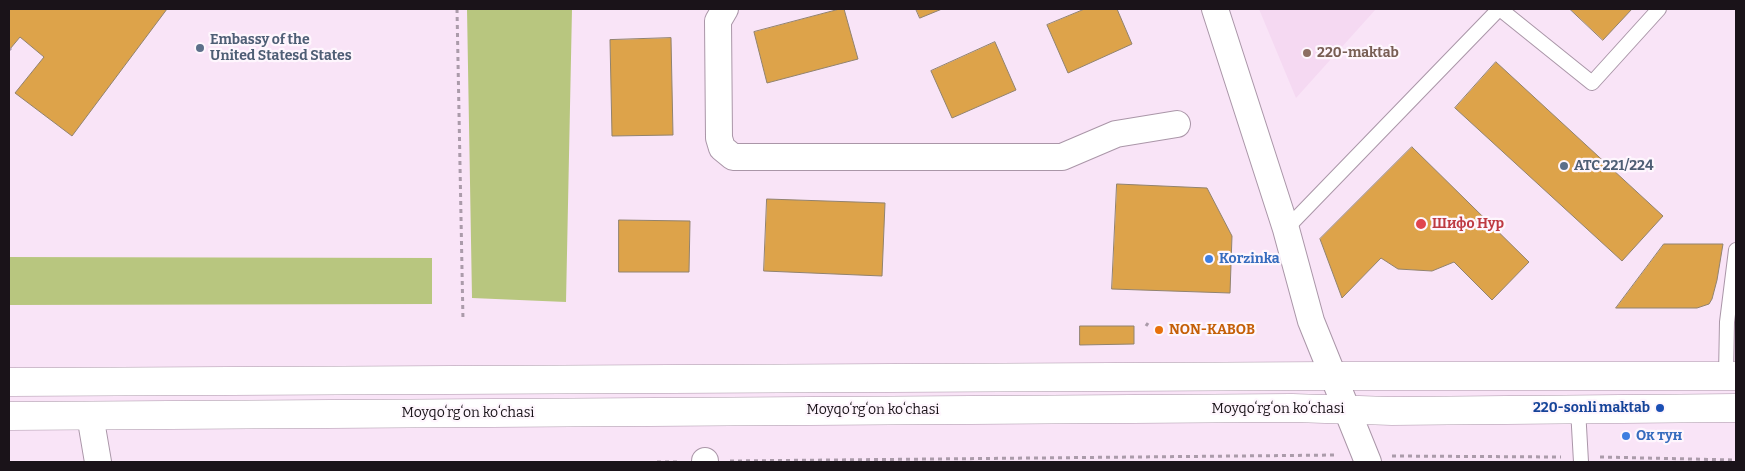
<!DOCTYPE html>
<html>
<head>
<meta charset="utf-8">
<style>
  body { margin:0 }
  #map { position:relative; width:1745px; height:471px; overflow:hidden; background:#f9e4f7; font-family:Bitter,serif }
  canvas { display:block }
  .frame { position:absolute; inset:0; border:10px solid #1a1319; pointer-events:none }
</style>
</head>
<body>
<div id="map">
<canvas width="1745" height="471"></canvas>
<div class="frame"></div>
</div>
<script>
const c = document.querySelector('canvas').getContext('2d');
c.lineJoin = 'round';
function fill(path, color) { c.fillStyle = color; c.fill(path, 'evenodd'); }
function stroke(path, color, width, dash) { c.strokeStyle = color; c.lineWidth = width; c.lineCap = dash ? 'butt' : 'round'; c.setLineDash(dash || []); c.stroke(path); }
function write(font, color, halo, rows, align = 'center') {
  c.font = font + ' Bitter,serif'; c.lineWidth = 4.5; c.setLineDash([]); c.textBaseline = 'middle'; c.strokeStyle = halo; c.fillStyle = color; for (const [text, x, y, turn = 0] of rows) {
    c.save(); c.translate(x, y); c.rotate((+turn || 0) * Math.PI / 180); c.textAlign = isNaN(turn) ? turn : align; if (halo) c.strokeText(text, 0, 0); c.fillText(text, 0, 0); c.restore();
  }
}
fill(new Path2D(`
  M 1259,9 L 1376,9 L 1296,98 Z`), '#f5d9f2');
fill(new Path2D(`
  M 467,9 L 572,9 L 566,302 L 472,298 Z
  M 9,257 L 432,258 L 432,304 L 9,305 Z`), '#b8c67f');
const building = new Path2D(`
  M 9,9 L 167,9 L 72,136 L 15,93 L 44,57 L 20,37 L 10,49 L 9,48 Z
  M 840,9 L 844,9 L 858,59 L 767,83 L 754,32 Z
  M 916,9 L 942,9 L 920,18 Z
  M 1085,9 L 1117,9 L 1132,44 L 1068,73 L 1047,25 Z
  M 1570,9 L 1632,9 L 1603,40 Z
  M 671,38 L 673,135 L 612,136 L 610,40 Z
  M 995,42 L 1016,90 L 952,118 L 931,71 Z
  M 1496,62 L 1663,216 L 1622,261 L 1455,108 Z
  M 1412,147 L 1529,262 L 1492,300 L 1454,262 L 1432,271 L 1398,269 L 1381,258 L 1342,298 L 1320,239 Z
  M 1117,184 L 1207,188 L 1232,236 L 1230,293 L 1112,289 Z
  M 767,199 L 885,203 L 882,276 L 764,271 Z
  M 619,220 L 690,221 L 689,272 L 619,272 Z
  M 1664,244 L 1723,244 L 1717,280 L 1712,299 L 1709,304 L 1697,308 L 1616,308 Z
  M 1080,326 L 1134,326 L 1134,344 L 1080,345 Z`);
fill(building, '#dda34a');
stroke(building, '#91826e', 1);
const service = new Path2D(`
  M 1500,9 L 1592,83 L 1659,9
  M 1286,229 L 1499,9
  M 1726,375 L 1727,322 L 1736,250
  M 1578,409 L 1581,462`);
const minor = new Path2D(`
  M 725,9 L 718,21 L 719,138 L 722,148 L 733,157 L 1062,157 L 1116,134 L 1177,124
  M 1215,9 L 1286,229 L 1311,321 L 1368,462
  M 90,415 L 98,462
  M 705,462 L 705,461`);
const secondary = new Path2D(`
  M 9,382 L 1332,376 L 1736,376
  M 9,416 L 1292,408 L 1392,411 L 1736,408`);
stroke(service, '#aa96a8', 16);
stroke(minor, '#aa96a8', 28);
stroke(secondary, '#aa96a8', 29);
stroke(new Path2D(`
  M 457,9 L 463,321
  M 9,50 L 11,48
  M 1146,326 L 1148,323
  M 1392,456 L 1561,457
  M 1600,457 L 1736,460
  M 730,461 L 1338,455
  M 657,462 L 681,462`), '#ab9baa', 3, [4, 4]);
stroke(service, '#fff', 14);
stroke(minor, '#fff', 26);
stroke(secondary, '#fff', 28);
for (const [x, y, r, color] of [
  [200,48,5,"#5c6f8a"],
  [1307,53,5,"#8d6e63"],
  [1564,166,5,"#5c6f8a"],
  [1421,224,6,"#e0444e"],
  [1209,259,5,"#3f7fe0"],
  [1159,330,5,"#e8710a"],
  [1660,408,5,"#1a4fb4"],
  [1626,436,5,"#3f7fe0"]
]) { const dot = new Path2D(); dot.arc(x, y, r, 0, 2 * Math.PI); c.fillStyle = color; c.fill(dot); stroke(dot, '#fef6fd', 2); }
write('bold 14px', '#4e5e75', '#fef6fd', [
  ["Embassy of the",210,40],
  ["United Statesd States",210,56],
  ["АТС 221/224",1574,166]
], 'left');
write('bold 14px', '#785e54', '#fef6fd', [
  ["220-maktab",1317,53]
], 'left');
write('bold 14px', '#be3a42', '#fef6fd', [
  ["Шифо Нур",1432,224]
], 'left');
write('bold 14px', '#366cbe', '#fef6fd', [
  ["Korzinka",1219,259],
  ["Ок тун",1636,436]
], 'left');
write('bold 14px', '#c56008', '#fef6fd', [
  ["NON-KABOB",1169,330]
], 'left');
write('bold 14px', '#164399', '#fef6fd', [
  ["220-sonli maktab",1650,408]
], 'right');
write('14px', '#1a1319', '#fef6fd', [
  ["Moyqoʻrgʻon koʻchasi",1278,409],
  ["Moyqoʻrgʻon koʻchasi",873,410],
  ["Moyqoʻrgʻon koʻchasi",468,413]
]);
</script>
</body>
</html>
